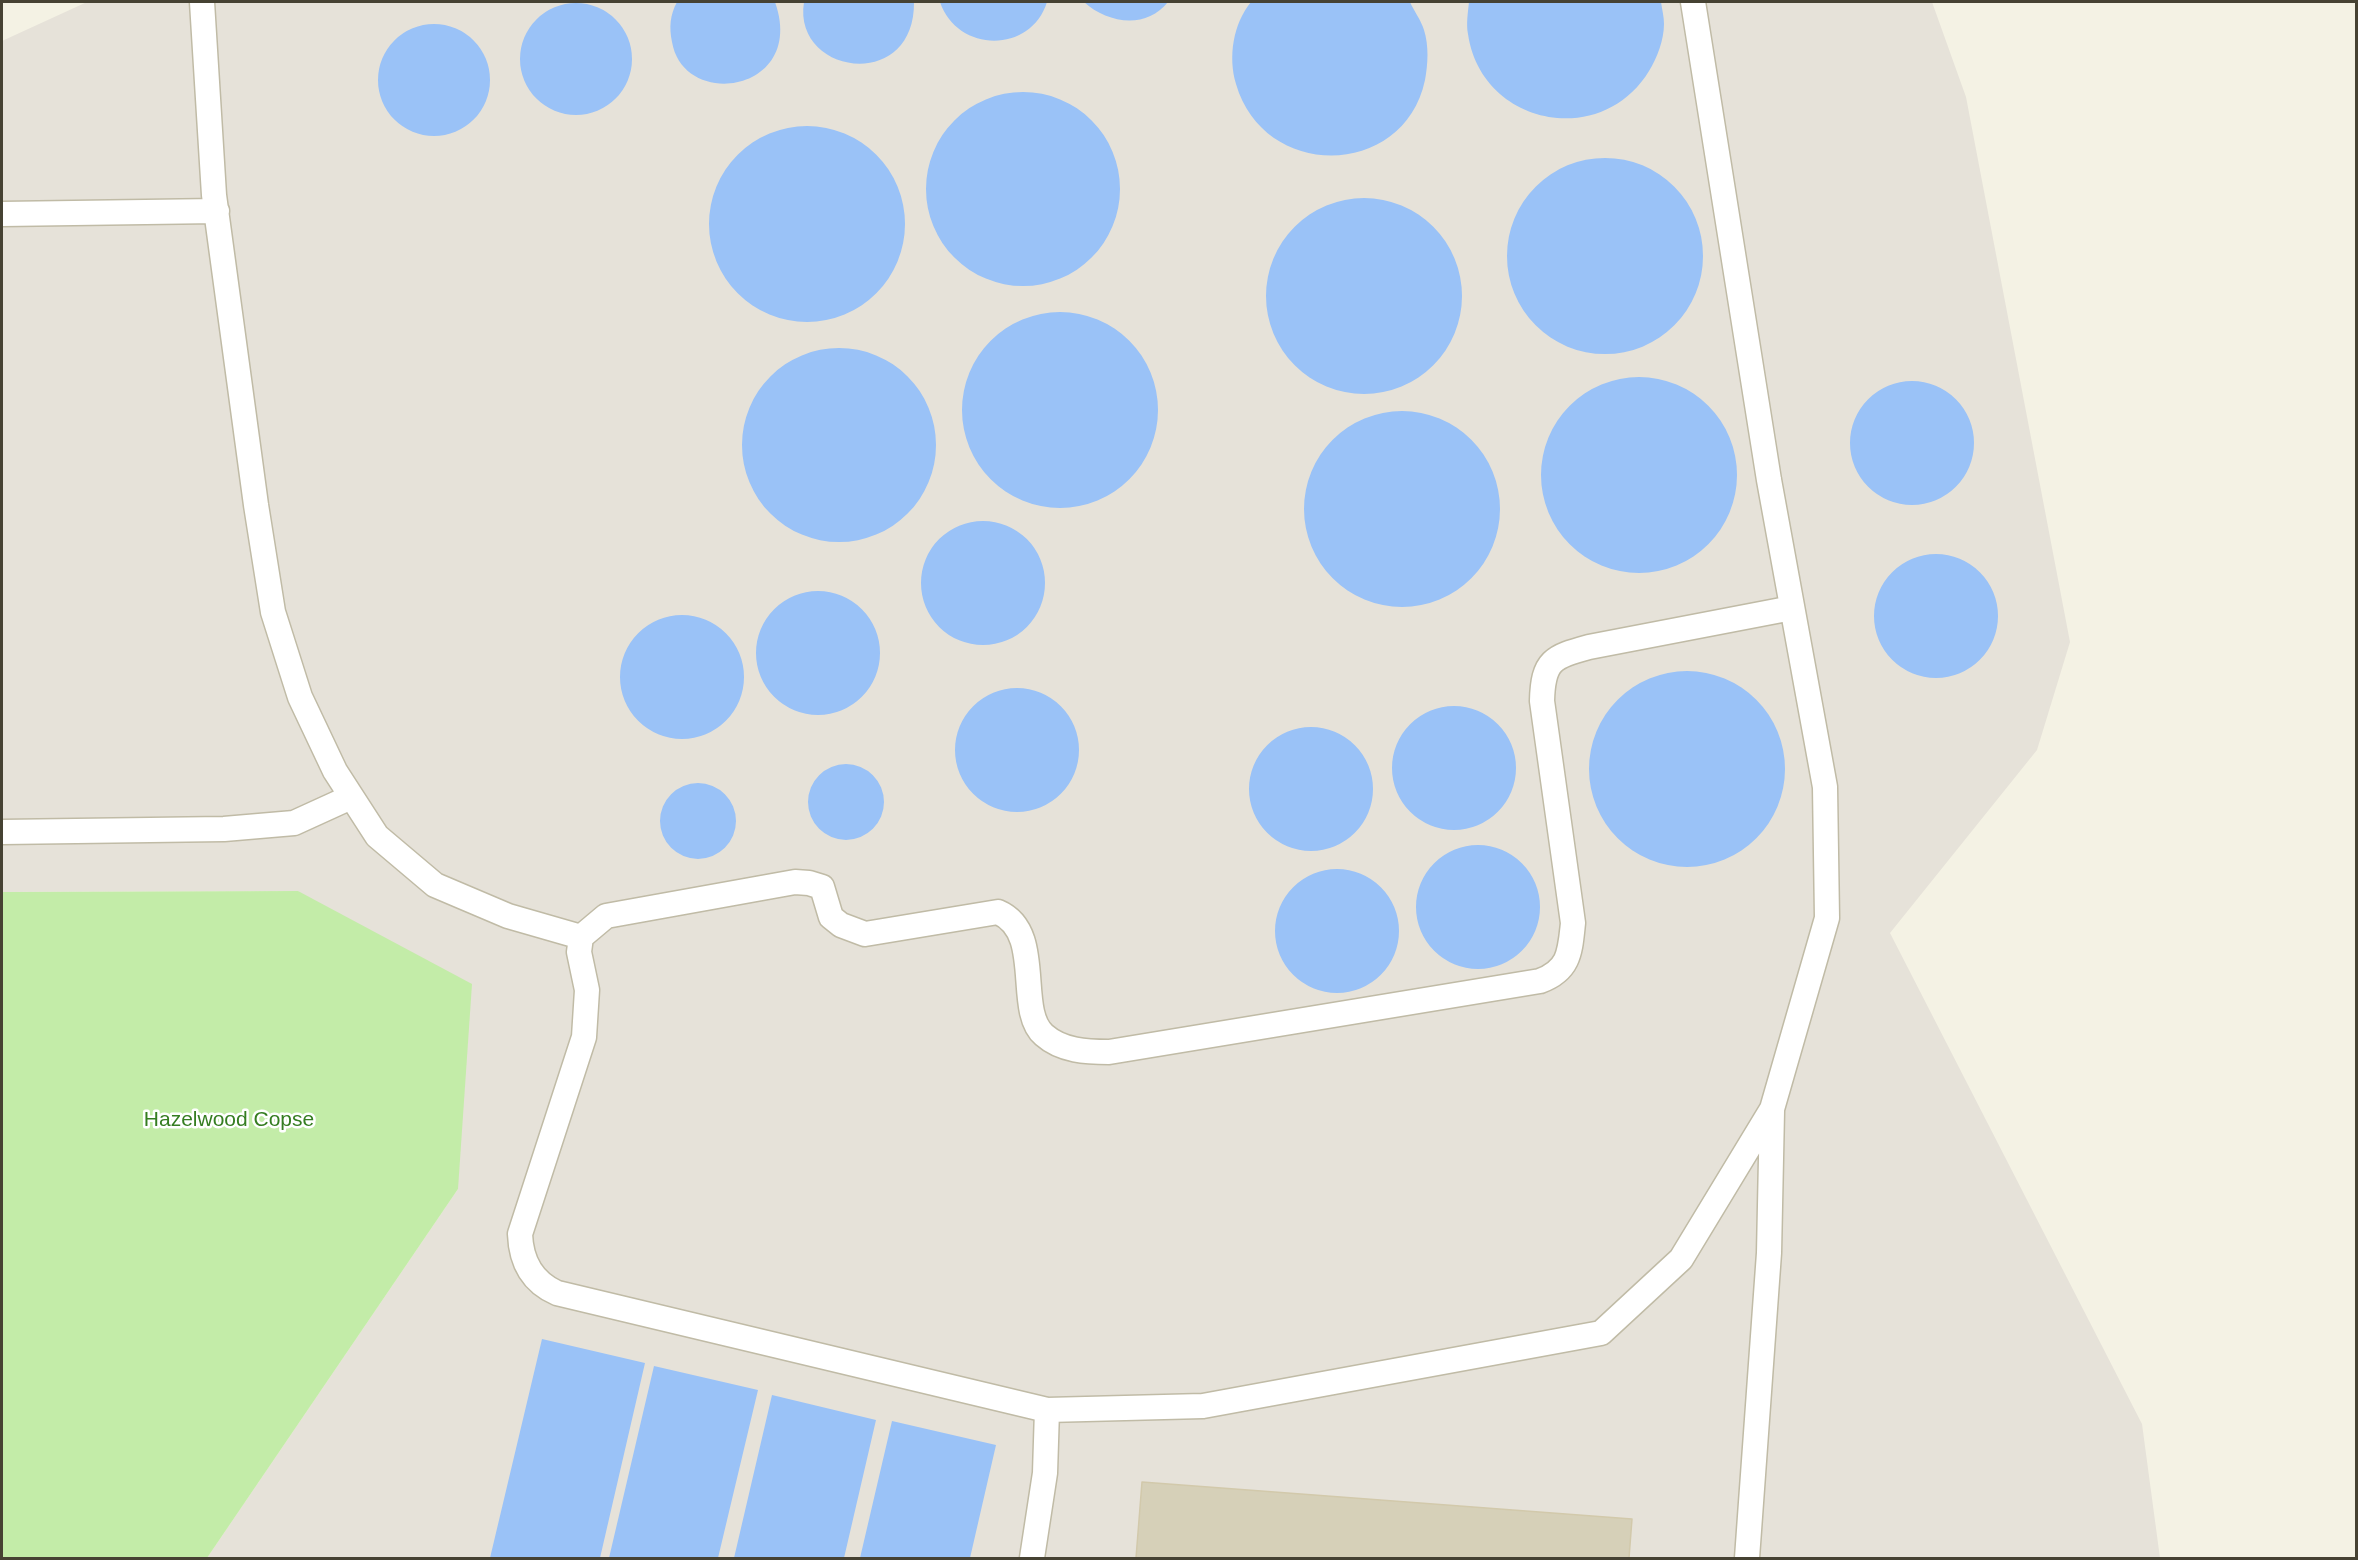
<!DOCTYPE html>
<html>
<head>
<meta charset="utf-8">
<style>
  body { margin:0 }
  #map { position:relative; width:2358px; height:1560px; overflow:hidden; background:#f4f2e4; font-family:Arial,sans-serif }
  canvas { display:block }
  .frame { position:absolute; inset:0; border:3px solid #464233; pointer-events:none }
</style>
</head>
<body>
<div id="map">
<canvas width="2358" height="1560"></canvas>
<div class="frame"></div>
</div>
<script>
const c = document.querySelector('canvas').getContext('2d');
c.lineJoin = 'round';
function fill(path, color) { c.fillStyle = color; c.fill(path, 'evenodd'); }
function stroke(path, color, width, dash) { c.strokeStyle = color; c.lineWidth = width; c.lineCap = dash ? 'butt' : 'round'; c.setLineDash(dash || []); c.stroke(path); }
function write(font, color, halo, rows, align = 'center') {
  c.font = font + ' Arial,sans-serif'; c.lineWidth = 5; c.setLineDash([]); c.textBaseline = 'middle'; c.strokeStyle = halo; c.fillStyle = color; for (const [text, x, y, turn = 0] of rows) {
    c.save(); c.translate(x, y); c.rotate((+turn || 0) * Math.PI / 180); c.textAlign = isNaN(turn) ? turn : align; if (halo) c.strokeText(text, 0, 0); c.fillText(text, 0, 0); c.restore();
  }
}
fill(new Path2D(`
  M 87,2 L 1932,2 L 1966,97 L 2070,642 L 2037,750 L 1890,933 L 2142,1424 L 2160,1558 L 207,1558 L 458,1189 L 298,891 L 2,892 L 2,41 Z`), '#e6e2d9');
fill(new Path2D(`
  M 298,891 L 472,984 L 458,1189 L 207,1558 L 2,1558 L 2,892 Z`), '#c3eca8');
fill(new Path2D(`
  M 677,2 L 775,2 C 807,92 684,111 672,42 C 669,27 670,15 677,2 Z
  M 804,2 L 914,2 C 915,93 792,75 804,2 Z
  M 940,2 L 1047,2 C 1031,54 957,53 940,2 Z
  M 1084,2 L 1168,2 C 1146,30 1107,23 1084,2 Z
  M 1251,2 L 1410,2 C 1414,11 1421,20 1424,30 C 1429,46 1428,64 1425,80 C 1404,179 1264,181 1236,84 C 1228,57 1233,24 1251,2 Z
  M 1469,2 L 1661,2 C 1662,9 1664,17 1664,24 C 1664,40 1657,58 1649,71 C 1601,150 1481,125 1468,34 C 1466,24 1468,12 1469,2 Z
  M520 59a56 56 0 1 1 112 0a56 56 0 1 1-112 0Z
  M378 80a56 56 0 1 1 112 0a56 56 0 1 1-112 0Z
  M926 189a97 97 0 1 1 194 0a97 97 0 1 1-194 0Z
  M709 224a98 98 0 1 1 196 0a98 98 0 1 1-196 0Z
  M1507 256a98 98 0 1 1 196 0a98 98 0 1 1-196 0Z
  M1266 296a98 98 0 1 1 196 0a98 98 0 1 1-196 0Z
  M962 410a98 98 0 1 1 196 0a98 98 0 1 1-196 0Z
  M742 445a97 97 0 1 1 194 0a97 97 0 1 1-194 0Z
  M1541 475a98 98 0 1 1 196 0a98 98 0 1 1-196 0Z
  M1850 443a62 62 0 1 1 124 0a62 62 0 1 1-124 0Z
  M1304 509a98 98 0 1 1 196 0a98 98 0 1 1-196 0Z
  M921 583a62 62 0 1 1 124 0a62 62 0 1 1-124 0Z
  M1874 616a62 62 0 1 1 124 0a62 62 0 1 1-124 0Z
  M756 653a62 62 0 1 1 124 0a62 62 0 1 1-124 0Z
  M620 677a62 62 0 1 1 124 0a62 62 0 1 1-124 0Z
  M1589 769a98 98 0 1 1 196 0a98 98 0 1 1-196 0Z
  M955 750a62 62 0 1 1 124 0a62 62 0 1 1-124 0Z
  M1392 768a62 62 0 1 1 124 0a62 62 0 1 1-124 0Z
  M1249 789a62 62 0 1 1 124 0a62 62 0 1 1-124 0Z
  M808 802a38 38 0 1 1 76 0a38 38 0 1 1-76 0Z
  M660 821a38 38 0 1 1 76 0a38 38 0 1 1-76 0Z
  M1416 907a62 62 0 1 1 124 0a62 62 0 1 1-124 0Z
  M1275 931a62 62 0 1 1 124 0a62 62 0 1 1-124 0Z
  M 542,1339 L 645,1363 L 600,1558 L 490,1558 Z
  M 654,1366 L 758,1390 L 718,1558 L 609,1558 Z
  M 772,1395 L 876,1420 L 844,1558 L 734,1558 Z
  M 892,1421 L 996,1445 L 970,1558 L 860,1558 Z`), '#9ac2f7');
const building = new Path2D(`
  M 1142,1482 L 1632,1519 L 1629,1558 L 1136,1558 Z`);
fill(building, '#d6d0b8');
stroke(building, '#d2c9ab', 1.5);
const lane = new Path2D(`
  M 202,2 L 214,195 L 256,505 L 273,612 L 300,697 L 335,771 L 377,836 L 435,885 L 508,916 L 581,937
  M 1693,2 L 1769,480 L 1825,787 L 1827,918 L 1772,1109 L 1681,1259 L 1601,1333 L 1203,1406 L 1047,1410 L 557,1293 C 532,1282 521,1261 520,1234 L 584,1037 L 587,990 L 579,952 L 581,937 L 606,916 L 795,882 L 809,883 L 822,887 L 831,917 L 841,925 L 865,934 L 998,912 C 1045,932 1015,1010 1044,1035 C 1062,1051 1087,1052 1109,1052 L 1540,981 C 1570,970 1570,951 1573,923 L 1542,701 C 1543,660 1553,657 1589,647 L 1792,608
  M 2,214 L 217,211
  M 2,832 L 224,829 L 294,823 L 351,797
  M 1032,1558 L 1045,1473 L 1047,1410
  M 1747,1558 L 1769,1253 L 1772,1111`);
stroke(lane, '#c0bba6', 27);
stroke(lane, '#fff', 24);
write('21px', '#357d21', '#fff', [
  ["Hazelwood Copse",229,1120]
]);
</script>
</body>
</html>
